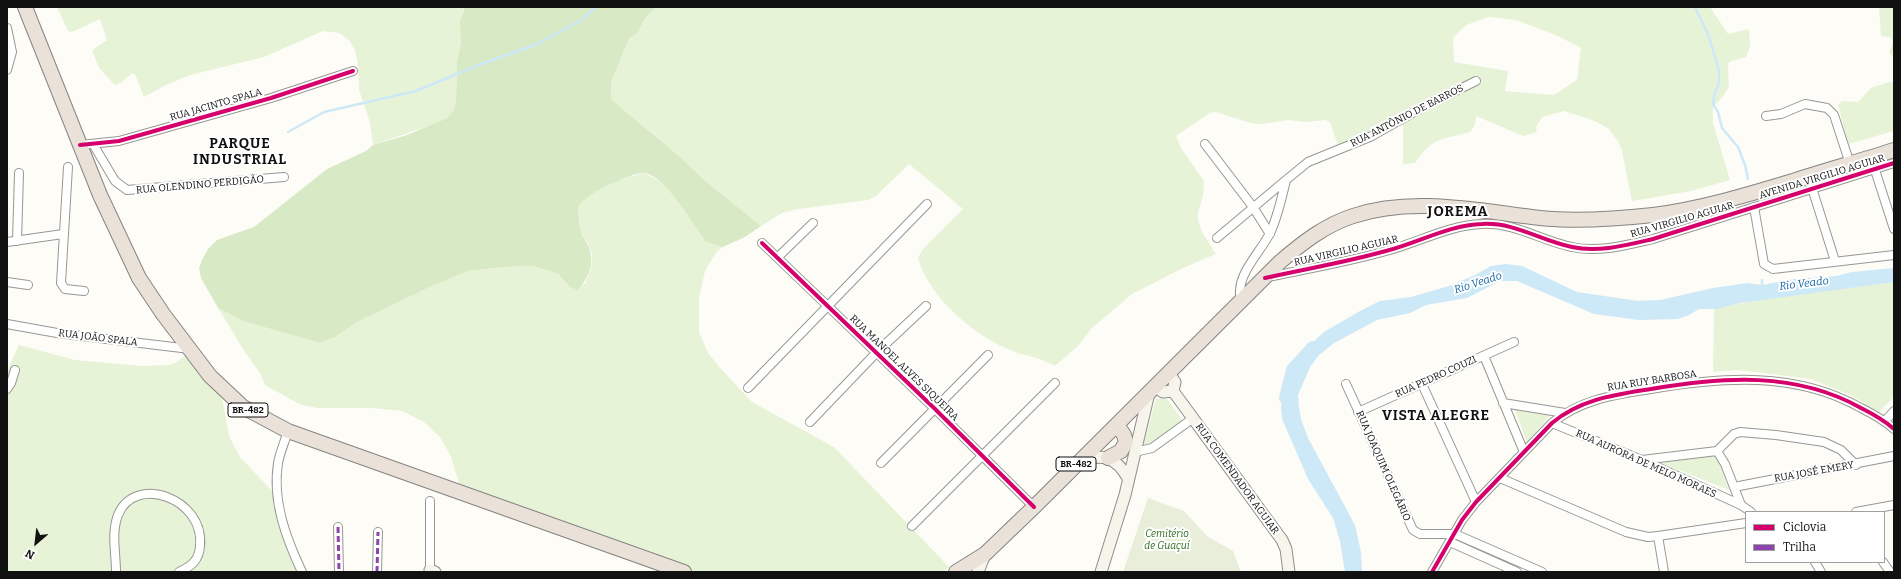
<!DOCTYPE html>
<html>
<head>
<meta charset="utf-8">
<style>
  body { margin:0 }
  #map { position:relative; width:1901px; height:579px; overflow:hidden; background:#fdfcf7; font-family:Bitter,serif }
  canvas { display:block }
  .frame { position:absolute; inset:0; border:8px solid #111; pointer-events:none }
  .legend { position:absolute; left:1745px; top:511px; width:140px; height:52px; box-sizing:border-box; background:#fff; border:1px solid #a0a0a0; margin:0; padding:5px 7px; list-style:none; font-size:12px; color:#111 }
  .legend li { display:flex; align-items:center; gap:8px; height:20px }
  .legend b { width:20px; border:1px solid #a0a0a0 }
  .north { position:absolute; left:16px; top:523px; width:40px; height:40px; -webkit-text-stroke:3px #fff; paint-order:stroke; rotate:208deg; font-size:11px; font-weight:700; line-height:16px; text-align:center; color:#111 }
  .north::after { content:''; display:block; margin:auto; width:14px; height:18px; background:#111; clip-path:polygon(50% 0,100% 100%,50% 72%,0 100%) }
</style>
</head>
<body>
<div id="map">
<canvas width="1901" height="579"></canvas>
<div class="frame"></div>
<ul class="legend">
<li><b style="height:5px;background:#d6006c"></b>Ciclovia</li>
<li><b style="height:5px;background:#8e44ad"></b>Trilha</li>
</ul>
<div class="north">N</div>
</div>
<script>
const c = document.querySelector('canvas').getContext('2d');
c.lineJoin = 'round';
function fill(path, color) { c.fillStyle = color; c.fill(path, 'evenodd'); }
function stroke(path, color, width, dash) { c.strokeStyle = color; c.lineWidth = width; c.lineCap = dash ? 'butt' : 'round'; c.setLineDash(dash || []); c.stroke(path); }
function write(font, color, halo, rows, align = 'center') {
  c.font = font + ' Bitter,serif'; c.lineWidth = 4; c.setLineDash([]); c.textBaseline = 'middle'; c.strokeStyle = halo; c.fillStyle = color; for (const [text, x, y, turn = 0] of rows) {
    c.save(); c.translate(x, y); c.rotate((+turn || 0) * Math.PI / 180); c.textAlign = isNaN(turn) ? turn : align; if (halo) c.strokeText(text, 0, 0); c.fillText(text, 0, 0); c.restore();
  }
}
fill(new Path2D(`
  M 57,7 L 465,7 L 463,11 L 461,42 L 457,61 L 456,103 L 453,111 L 447,118 L 428,126 L 373,145 L 370,122 L 359,90 L 358,65 L 355,50 L 349,40 L 339,33 L 323,31 L 264,57 L 190,75 L 166,85 L 144,97 L 135,74 L 131,74 L 122,82 L 115,85 L 99,68 L 92,50 L 107,40 L 100,19 L 72,32 L 68,31 Z
  M 656,7 L 1710,7 L 1728,34 L 1749,29 L 1750,46 L 1746,57 L 1729,62 L 1728,66 L 1729,87 L 1724,95 L 1713,107 L 1713,123 L 1730,180 L 1691,191 L 1632,201 L 1622,151 L 1619,143 L 1609,129 L 1595,121 L 1564,111 L 1542,117 L 1536,127 L 1537,132 L 1523,136 L 1476,116 L 1475,125 L 1470,132 C 1441,140 1434,136 1415,163 L 1403,164 L 1403,126 L 1401,115 L 1366,134 L 1338,145 L 1330,122 L 1325,120 L 1304,122 L 1289,120 L 1261,124 L 1251,123 L 1215,112 L 1210,113 L 1176,136 L 1181,148 L 1204,181 L 1203,196 L 1198,212 L 1198,220 L 1202,232 L 1216,254 L 1185,267 L 1132,294 L 1092,328 L 1078,346 L 1055,366 C 1039,357 1030,357 1015,352 C 976,338 929,298 918,258 L 923,249 L 963,209 L 909,164 L 876,196 L 868,200 L 798,209 L 782,213 L 761,226 L 704,181 L 679,156 L 615,102 L 611,99 L 611,82 L 629,39 L 638,32 L 645,18 ZM 1488,17 L 1516,20 L 1558,36 L 1581,48 L 1577,80 L 1554,95 L 1505,91 L 1508,71 L 1454,62 L 1453,38 L 1466,25 Z
  M 1879,7 L 1894,7 L 1894,57 L 1889,53 L 1893,41 L 1890,37 L 1881,36 Z
  M 1889,82 L 1894,82 L 1894,131 L 1848,144 L 1838,104 L 1843,101 L 1858,102 L 1871,88 Z
  M 643,173 C 673,183 689,217 706,242 L 723,247 L 717,251 L 705,271 L 699,298 L 699,332 L 708,353 L 721,369 L 752,402 L 834,447 L 950,568 L 942,572 L 693,572 L 461,489 L 451,457 L 440,437 L 424,422 L 402,411 L 372,408 L 318,408 L 301,405 L 265,385 L 260,373 L 245,352 L 218,308 L 246,322 L 320,343 L 335,337 L 357,322 L 430,287 L 468,271 L 504,267 L 534,266 L 558,274 L 569,286 L 585,284 L 591,269 L 592,255 L 588,243 L 581,233 L 578,207 C 591,188 621,179 643,173 Z
  M 1894,282 L 1894,397 L 1879,412 L 1850,395 L 1811,379 L 1739,370 L 1713,372 L 1714,309 L 1763,299 Z
  M 19,345 L 75,360 L 143,366 L 168,365 L 175,363 L 186,355 L 222,397 L 229,436 L 240,457 L 272,491 L 281,533 L 289,552 L 304,572 L 7,572 L 7,371 Z
  M 1156,399 L 1167,399 L 1183,421 L 1150,446 L 1143,446 Z
  M 1514,408 L 1551,414 L 1527,442 Z
  M 1716,454 L 1729,490 L 1661,463 Z`), '#e7f3d7');
fill(new Path2D(`
  M 465,7 L 656,7 L 645,18 L 638,32 L 629,39 L 611,82 L 611,99 L 679,156 L 705,181 L 761,226 L 745,237 L 723,247 L 706,242 C 694,225 664,173 643,173 C 634,173 624,179 616,182 C 603,187 586,195 578,207 C 579,215 579,224 581,232 C 582,237 586,240 588,245 C 595,262 590,278 577,290 L 569,286 L 558,274 L 534,266 L 504,267 L 468,271 L 430,287 L 357,322 L 335,337 L 320,343 L 246,322 L 218,308 L 201,278 L 199,268 L 202,260 L 208,249 L 217,240 L 254,227 L 327,169 L 366,151 L 373,145 L 407,135 L 447,118 L 453,111 L 456,103 L 457,61 L 461,42 L 460,22 Z`), '#d8eac5');
fill(new Path2D(`
  M 1148,498 L 1184,511 L 1207,536 L 1233,551 L 1241,572 L 1123,572 Z`), '#e9eedb');
fill(new Path2D(`
  M 1506,264 L 1522,266 L 1577,292 L 1638,301 L 1660,300 L 1713,288 L 1747,283 L 1762,285 L 1795,279 L 1836,276 L 1852,272 L 1894,268 L 1894,282 L 1740,303 L 1717,309 L 1699,309 L 1689,315 L 1678,319 L 1639,320 L 1594,314 L 1517,281 L 1500,281 L 1467,298 L 1426,305 L 1410,313 L 1377,320 L 1334,343 L 1319,355 L 1310,367 L 1298,395 L 1299,407 L 1301,419 L 1308,438 L 1355,525 L 1361,552 L 1362,572 L 1345,572 L 1340,541 L 1333,518 L 1308,479 L 1282,419 L 1281,406 L 1287,385 L 1306,351 L 1312,343 L 1324,332 L 1360,311 L 1380,301 L 1411,297 L 1449,286 L 1473,276 L 1491,266 Z`), '#cde8f7');
stroke(new Path2D(`
  M 1695,7 L 1709,37 L 1719,71 L 1719,83 L 1714,95 L 1713,104 L 1718,112 L 1722,128 L 1738,147 L 1745,165 L 1748,179
  M 288,132 L 324,112 L 416,91 L 481,64 L 535,45 L 580,21 L 596,7
  M 1762,280 L 1762,288`), '#cde8f7', 2.5);
stroke(new Path2D(`
  M 1286,398 L 1293,370 L 1313,348`), '#cde8f7', 14);
const street = new Path2D(`
  M 7,28 L 12,52 L 7,70
  M 1766,116 L 1781,114 L 1805,104 L 1827,108 L 1834,115 L 1850,164
  M 93,144 L 115,181 L 127,190 L 284,177
  M 1205,144 L 1253,207 L 1270,234
  M 80,145 L 119,141 L 271,98 L 353,71
  M 68,167 L 61,283 L 65,289 L 84,291
  M 1875,170 L 1894,229
  M 1812,188 L 1835,261
  M 1754,207 L 1764,264 L 1773,269 L 1894,255
  M 1217,238 L 1286,180
  M 17,241 L 19,173
  M 7,242 L 63,234
  M 762,243 L 934,408 L 1034,507
  M 778,257 L 813,223
  M 1268,277 C 1307,269 1347,262 1386,251 C 1417,243 1449,225 1482,224 C 1515,222 1541,241 1572,247 C 1598,253 1627,245 1653,239 L 1894,163
  M 7,282 L 28,285
  M 1241,301 C 1234,275 1261,253 1271,231 C 1278,215 1282,197 1286,180 L 1308,162 L 1372,136 L 1423,107 L 1476,81
  M 7,324 L 57,333 L 190,349
  M 1484,356 L 1524,452
  M 1346,384 L 1413,530 L 1420,534 L 1455,534 L 1542,572
  M 1422,384 L 1476,502
  M 748,388 L 927,204
  M 7,389 L 11,383 L 15,370
  M 1503,403 L 1565,413
  M 1358,412 L 1514,342
  M 1885,421 L 1894,411
  M 810,422 L 877,352 L 926,306
  M 1552,423 L 1642,460 L 1741,505
  M 288,431 C 285,441 280,452 278,463 C 272,501 286,538 302,572
  M 1717,451 L 1725,464 L 1741,505 L 1751,512
  M 1135,452 L 1152,448 L 1192,419
  M 1642,460 L 1717,451 L 1734,434 L 1740,432 L 1776,435 L 1824,442 L 1841,450 L 1856,465
  M 881,463 L 988,355
  M 1500,478 L 1626,532 L 1648,537 L 1658,536 L 1746,523
  M 1734,487 L 1894,456
  M 1856,512 L 1894,505
  M 912,526 L 1055,383
  M 338,527 L 339,572
  M 1658,536 L 1664,572
  M 1450,542 L 1517,572
  M 1815,562 L 1821,572
  M 1883,562 L 1890,572
  M 430,570 L 430,501
  M 116,572 C 116,553 111,533 118,515 C 135,473 205,499 200,546 C 199,560 192,566 179,572
  M 377,572 L 378,532
  M 1432,572 L 1462,520 L 1476,502 L 1552,423 C 1581,399 1614,395 1651,389 C 1723,377 1795,371 1861,408 C 1873,414 1884,420 1894,429`);
const secondary = new Path2D(`
  M 1155,386 L 1163,392 L 1173,391 L 1175,382 L 1168,373
  M 1173,391 L 1282,540 L 1286,549 L 1289,572
  M 1081,460 C 1104,454 1116,457 1128,478
  M 430,572 L 430,570 L 435,572
  M 978,572 L 985,554
  M 1101,572 L 1125,495 L 1149,393`);
const highway = new Path2D(`
  M 25,7 L 100,195 L 139,278 L 163,314 L 210,376 L 243,407 L 288,431 L 684,572
  M 1108,458 L 1121,451 L 1126,442 L 1124,435 L 1117,425
  M 956,572 L 985,554 L 1034,507 L 1280,262 C 1302,243 1325,225 1353,216 C 1413,196 1479,211 1540,218 C 1577,222 1616,219 1653,215 C 1700,209 1747,195 1793,181 C 1826,170 1860,161 1894,150`);
stroke(street, '#979795', 10);
stroke(secondary, '#8e8d8b', 13);
stroke(highway, '#858482', 16);
stroke(street, '#fffffe', 8);
stroke(secondary, '#f6f4eb', 11);
stroke(highway, '#eae1d8', 14);
stroke(new Path2D(`
  M 338,527 L 339,572
  M 377,572 L 378,532`), '#8e44ad', 3, [6, 3]);
stroke(new Path2D(`
  M 80,145 L 119,141 L 271,98 L 353,71
  M 762,243 L 934,408 L 1034,507
  M 1265,278 C 1305,269 1347,262 1386,251 C 1418,243 1449,225 1482,224 C 1515,222 1541,241 1572,247 C 1598,253 1627,245 1653,239 L 1894,163
  M 1432,572 L 1462,520 L 1476,502 L 1552,423 C 1581,399 1614,395 1651,389 C 1723,377 1795,371 1861,408 C 1873,414 1884,420 1894,429`), '#d6006c', 4);
for (const [x, y, w] of [
  [248,410,40],
  [1076,464,40]
]) { const box = new Path2D(); box.roundRect(x - w / 2, y - 7, w, 14, 3); c.fillStyle = '#fff'; c.fill(box); stroke(box, '#111', 1); }
write('bold 9px', '#111', null, [
  ["BR-482",248,410],
  ["BR-482",1076,464]
]);
write('10px', '#111', '#fff', [
  ["RUA JACINTO SPALA",216,105,-16],
  ["RUA ANTÔNIO DE BARROS",1407,116,-27],
  ["AVENIDA VIRGILIO AGUIAR",1822,177,-17],
  ["RUA OLENDINO PERDIGÃO",200,185,-5],
  ["RUA VIRGILIO AGUIAR",1682,220,-16],
  ["RUA VIRGILIO AGUIAR",1346,251,-13],
  ["RUA JOÃO SPALA",98,338,7],
  ["RUA MANOEL ALVES SIQUEIRA",904,368,44],
  ["RUA PEDRO COUZI",1436,377,-24],
  ["RUA RUY BARBOSA",1652,381,-9],
  ["RUA AURORA DE MELO MORAES",1646,464,24],
  ["RUA JOAQUIM OLEGÁRIO",1383,466,66],
  ["RUA JOSÉ EMERY",1814,472,-10],
  ["RUA COMENDADOR AGUIAR",1237,479,54]
]);
write('italic 10px', '#2f6b1f', '#fff', [
  ["Cemitério",1167,534],
  ["de Guaçuí",1167,546]
]);
write('italic 11px', '#1768a6', '#fff', [
  ["Rio Veado",1478,283,-18],
  ["Rio Veado",1804,284,-7]
]);
c.letterSpacing = '1px';
write('bold 14px', '#111', '#fff', [
  ["PARQUE",240,144],
  ["INDUSTRIAL",240,160],
  ["JOREMA",1458,212],
  ["VISTA ALEGRE",1436,416]
]);
c.letterSpacing = '0px';
</script>
</body>
</html>
